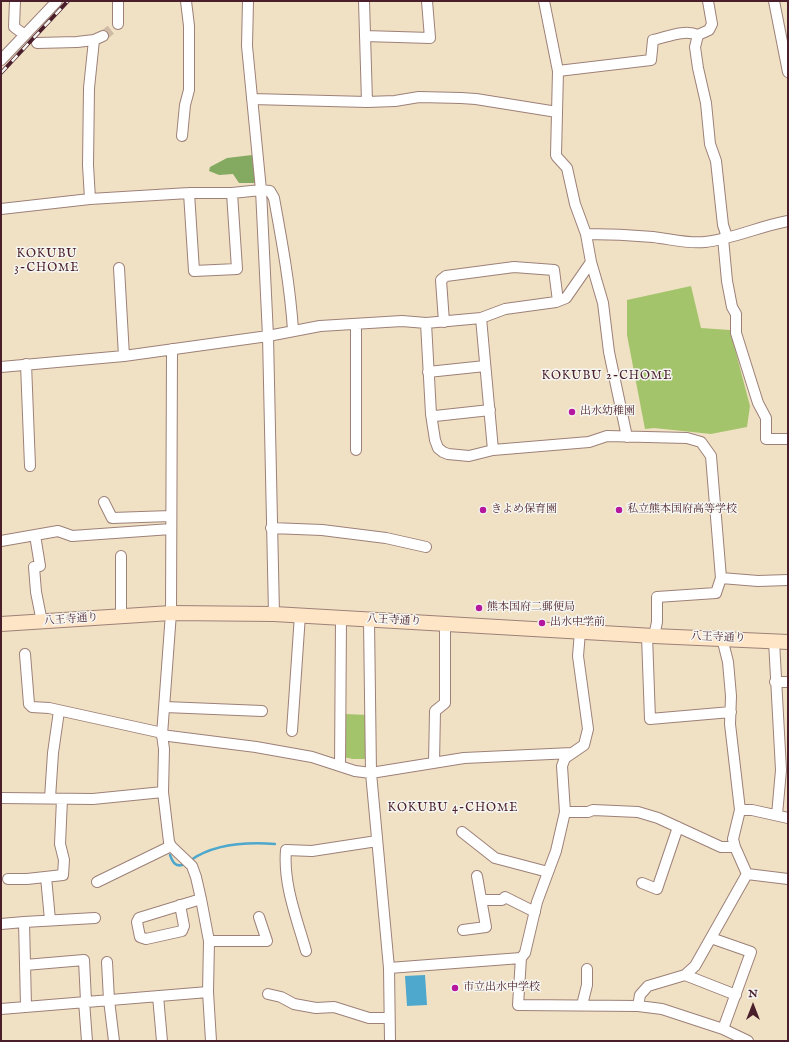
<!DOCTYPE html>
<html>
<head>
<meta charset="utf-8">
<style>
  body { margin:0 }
  #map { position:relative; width:789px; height:1042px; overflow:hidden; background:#f0e1c4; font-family:"IM FELL English",serif }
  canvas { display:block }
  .frame { position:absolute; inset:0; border:2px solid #4a1f2b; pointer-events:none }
  .north { position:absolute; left:733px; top:986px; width:40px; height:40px; -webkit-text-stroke:3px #f6f6f2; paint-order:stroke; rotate:0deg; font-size:11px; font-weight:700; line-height:16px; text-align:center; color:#4a1f2b }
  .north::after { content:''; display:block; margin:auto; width:14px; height:18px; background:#4a1f2b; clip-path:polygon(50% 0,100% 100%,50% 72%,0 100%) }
</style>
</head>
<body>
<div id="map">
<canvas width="789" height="1042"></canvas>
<div class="frame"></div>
<div class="north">N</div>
</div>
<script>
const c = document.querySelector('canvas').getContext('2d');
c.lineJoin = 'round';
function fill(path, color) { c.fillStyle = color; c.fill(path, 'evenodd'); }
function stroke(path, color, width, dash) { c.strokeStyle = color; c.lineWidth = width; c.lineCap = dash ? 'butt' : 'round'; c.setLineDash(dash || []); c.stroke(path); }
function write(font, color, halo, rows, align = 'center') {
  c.font = font + ' "IM FELL English","Noto Serif JP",serif'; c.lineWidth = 3; c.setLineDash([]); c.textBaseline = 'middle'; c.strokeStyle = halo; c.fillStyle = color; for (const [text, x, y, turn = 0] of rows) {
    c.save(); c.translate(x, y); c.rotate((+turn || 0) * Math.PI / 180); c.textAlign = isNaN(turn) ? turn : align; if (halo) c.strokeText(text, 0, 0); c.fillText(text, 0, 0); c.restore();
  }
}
fill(new Path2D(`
  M 691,286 L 701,328 L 730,330 L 750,406 L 747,427 L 711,434 L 654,428 L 645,429 L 627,335 L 627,300 Z
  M 345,714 L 369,715 L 370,759 L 353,759 L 343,757 Z`), '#a4c46c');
fill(new Path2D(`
  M 252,155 L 255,183 L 239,183 L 233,174 L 219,175 L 209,171 L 210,167 L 227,158 Z`), '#83aa60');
fill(new Path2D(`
  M 425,975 L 427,1005 L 407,1006 L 405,976 Z`), '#4ea7cc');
stroke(new Path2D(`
  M 170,855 C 173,863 176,868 185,864
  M 191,860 C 214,844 247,842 275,844`), '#4ea7cc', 2.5);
stroke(new Path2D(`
  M 103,36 L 118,24`), '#cfbaa5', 10, [10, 5]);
const street = new Path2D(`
  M 15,1 L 14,27 L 25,35
  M 248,1 L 247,46 L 261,190 L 268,336 L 274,614
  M 364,1 L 367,102
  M 544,1 L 558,71 L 556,155 L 557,157 L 567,168 L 575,204 L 586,234 L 591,262 L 603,303 L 609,352 L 627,437
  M 708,1 L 712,24 L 709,30 L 698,35 L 695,47 L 698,68 L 706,103 L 710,144 L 716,161 L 723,225 L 727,237
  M 774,1 L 788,72
  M 118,24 L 118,1
  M 365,36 L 430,38 L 427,1
  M 94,40 L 103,36
  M 37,43 L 77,42 L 94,40 L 89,88 L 88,165 L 90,199
  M 1,60 L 57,1
  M 558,71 L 651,60 L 653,40 C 667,37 684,29 698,35
  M 252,99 L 367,102 L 395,101 L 419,97 L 461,98 L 476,99 L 557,112
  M 182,136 L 185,105 L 189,90 L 189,26 L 186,1
  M 189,193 L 194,271 L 237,269 L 232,193
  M 1,209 L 90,199 L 189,193 L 232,193 L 261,190 L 270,191 L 274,198 C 282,242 290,285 293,330
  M 586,234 C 609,234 631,235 653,237 C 671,239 687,244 705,242 C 733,239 760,226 788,221
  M 723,238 L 727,281 L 732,307 L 736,314 L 736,333 L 758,403 L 766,418 L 766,439 L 788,439
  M 119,268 L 124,356
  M 481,318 L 493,450
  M 444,322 L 441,280 L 446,276 L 514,267 L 554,270 L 558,301
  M 426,323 L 431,414 L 435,440 L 438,448 L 443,452 L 448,454 L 469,456 L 493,450 L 589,442 L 607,436 L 687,438 L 701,442 L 711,456 L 721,578 L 758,581 L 788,580
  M 356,324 L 356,450
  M 172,349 L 171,613 L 162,735 L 164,749 L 163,792 L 169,842 L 171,846 L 192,866 L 196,877 L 201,899 L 209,941 L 208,992 L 211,1041
  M 26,364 L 30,466
  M 1,367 L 124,356 L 268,336 L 320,326 L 402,321 L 426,323 L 481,318 L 505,309 L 556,302 L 566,298 L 591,262
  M 428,372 L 485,366
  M 431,414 L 435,416 L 490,410
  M 104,502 L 112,518 L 171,516
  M 271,528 L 322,530 L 386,538 L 426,547
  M 35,535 L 40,566 L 34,567 L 36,592 L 42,622
  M 1,541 L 58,531 L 72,536 L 171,529
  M 121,556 L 121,616
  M 369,620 L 371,773 L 389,968 L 390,1041
  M 647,636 L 650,719 L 731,712
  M 654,636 L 657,622 L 657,597 L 716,593 L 721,578
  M 722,638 L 728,662 L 731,696 L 730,724 L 740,810 L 733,839 L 735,847 L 747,874 L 695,966 L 685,975 L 648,986 L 640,995 L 638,1006 L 662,1009 L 723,1029 L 748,1041
  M 774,641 L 781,770 L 777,815
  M 25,654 L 29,704 L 32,707 L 49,708 L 158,732 L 162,735 L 169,736 L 256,747 L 312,757 L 355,771 L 371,773 L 464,758 L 572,753
  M 775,682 L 788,682
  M 165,707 L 262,711
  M 292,731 L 300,615
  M 434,763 L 435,711 L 445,703 L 445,624
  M 340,766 L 341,618
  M 1,798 L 93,799 L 163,792
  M 50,798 L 53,753 L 59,711
  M 740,810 L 752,810 L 788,818
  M 565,812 L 588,812 L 593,810 L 638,812 L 658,818 L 721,847 L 735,847
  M 462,832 L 495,858 L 548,872
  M 747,874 L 788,879
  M 46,877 L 50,920
  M 8,879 L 27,879 L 63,875 L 64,860 L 60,844 L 62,799
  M 97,882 L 171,846
  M 642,883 L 657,889 L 678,827
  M 482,900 L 502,900 L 505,897 L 535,912
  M 180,905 L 184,926 L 182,931 L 146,939 L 140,937 L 137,922 L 139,918 L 201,899
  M 24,922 L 95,918
  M 1,924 L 24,922 L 26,1006
  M 463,930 L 486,927 L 477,876
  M 711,938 L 751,952 L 723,1029
  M 209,941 L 267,941 L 259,917
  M 306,951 C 297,919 283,884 286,850 L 312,851 L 377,841
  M 521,958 L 518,1005 L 638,1006
  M 107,962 L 109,1000 L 114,1041
  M 25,965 L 84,960 L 86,1001
  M 389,968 L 521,958 L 525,953 L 537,902 L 556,851 L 565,812 L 562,766 L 565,758 L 584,745 L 588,729 L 578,656 L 580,632
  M 685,975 L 736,995
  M 268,994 L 281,997 L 294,1004 L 316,1008 L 334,1007 L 369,1018 L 389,1018
  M 158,996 L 162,1041
  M 84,1001 L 87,1041
  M 582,1005 L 587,985 L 587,969
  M 1,1009 L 208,992`);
const secondary = new Path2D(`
  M 1,624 L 171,613 L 274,614 L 654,636 L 788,642`);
stroke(street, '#9d8078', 12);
stroke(secondary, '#9d8078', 16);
stroke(street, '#fff', 10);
stroke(secondary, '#fde5c5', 14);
const rail = new Path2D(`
  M 1,73 L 68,1`);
stroke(rail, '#4a1f2b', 4);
stroke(rail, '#f6f6f2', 2.5, [8]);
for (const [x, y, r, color] of [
  [572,412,4,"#b5179e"],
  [483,510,4,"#b5179e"],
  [619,510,4,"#b5179e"],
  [479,608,4,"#b5179e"],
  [542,623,4,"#b5179e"],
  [455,988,4,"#b5179e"]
]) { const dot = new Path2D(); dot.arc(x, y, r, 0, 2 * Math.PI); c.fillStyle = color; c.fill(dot); stroke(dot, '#f6f6f2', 1.5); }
write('11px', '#4a1f2b', '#f6f6f2', [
  ["出水幼稚園",580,412],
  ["きよめ保育園",491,510],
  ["私立熊本国府高等学校",627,510],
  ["熊本国府二郵便局",487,608],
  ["出水中学前",550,623],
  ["市立出水中学校",463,988]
], 'left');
write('11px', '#4a1f2b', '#f6f6f2', [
  ["八王寺通り",71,620,-4],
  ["八王寺通り",394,621,3],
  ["八王寺通り",718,638,2]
]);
c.letterSpacing = '1px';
write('12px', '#4a1f2b', '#f6f6f2', [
  ["KOKUBU",47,255],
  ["3-CHOME",47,269],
  ["KOKUBU 2-CHOME",607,377],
  ["KOKUBU 4-CHOME",453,809]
]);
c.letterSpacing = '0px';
</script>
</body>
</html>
